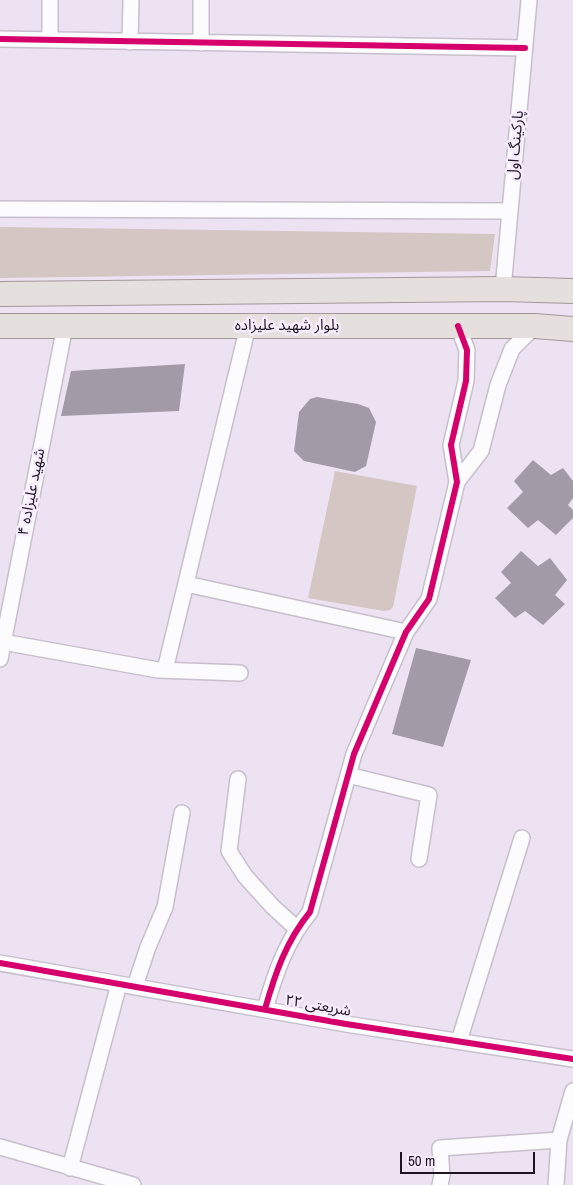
<!DOCTYPE html>
<html>
<head>
<meta charset="utf-8">
<style>
  body { margin:0 }
  #map { position:relative; width:573px; height:1185px; overflow:hidden; background:#ece2f2; font-family:"Archivo Narrow",sans-serif }
  canvas { display:block }
  .scale { position:absolute; left:400px; top:1152px; width:135px; height:22px; box-sizing:border-box; border:2px solid #1d1621; border-top:0; padding-left:6px; font-size:15px; line-height:18px; white-space:nowrap; color:#1d1621; -webkit-text-stroke:4px #f6ecfe; paint-order:stroke }
</style>
</head>
<body>
<div id="map">
<canvas width="573" height="1185"></canvas>
<div class="scale">50 m</div>
</div>
<script>
const c = document.querySelector('canvas').getContext('2d');
c.lineJoin = 'round';
function fill(path, color) { c.fillStyle = color; c.fill(path, 'evenodd'); }
function stroke(path, color, width, dash) { c.strokeStyle = color; c.lineWidth = width; c.lineCap = dash ? 'butt' : 'round'; c.setLineDash(dash || []); c.stroke(path); }
function write(font, color, halo, rows, align = 'center') {
  c.font = font + ' "Archivo Narrow","Noto Sans Arabic",sans-serif'; c.lineWidth = 5; c.setLineDash([]); c.textBaseline = 'middle'; c.strokeStyle = halo; c.fillStyle = color; for (const [text, x, y, turn = 0] of rows) {
    c.save(); c.translate(x, y); c.rotate((+turn || 0) * Math.PI / 180); c.textAlign = isNaN(turn) ? turn : align; if (halo) c.strokeText(text, 0, 0); c.fillText(text, 0, 0); c.restore();
  }
}
fill(new Path2D(`
  M 0,227 L 495,234 L 490,271 L 0,278 Z
  M 335,471 L 417,486 L 393,607 L 390,610 L 384,611 L 308,598 Z`), '#d4c6c3');
fill(new Path2D(`
  M 185,364 L 179,411 L 61,416 L 71,371 Z
  M 317,397 L 358,404 L 369,408 L 376,422 L 366,466 L 355,472 L 304,461 L 294,451 L 299,412 L 310,399 Z
  M 533,460 L 551,475 L 563,468 L 573,481 L 573,498 L 568,505 L 573,510 L 573,518 L 556,535 L 538,520 L 528,528 L 507,508 L 523,492 L 514,481 Z
  M 521,551 L 538,566 L 550,558 L 567,580 L 555,595 L 565,604 L 543,625 L 525,611 L 515,618 L 495,598 L 511,583 L 501,572 Z
  M 416,648 L 471,660 L 443,747 L 392,734 Z`), '#a29aa7');
const street = new Path2D(`
  M 0,39 L 525,48
  M 50,40 L 50,0
  M 130,42 L 131,0
  M 201,43 L 201,0
  M 0,209 L 510,211
  M 503,289 L 529,0
  M 457,482 L 481,451 L 498,385 L 512,349 L 535,326
  M 186,584 L 406,632
  M 3,642 L 158,670 L 240,673
  M 0,659 L 65,326
  M 165,670 L 248,326
  M 348,775 L 429,795 L 419,859
  M 238,779 L 229,851 L 245,876 L 272,906 L 296,928
  M 0,963 L 346,1024 L 573,1059
  M 135,986 L 148,947 L 165,907 L 182,813
  M 265,1009 C 275,974 286,941 310,912 L 354,754 L 406,632 L 429,599 L 457,482 L 451,445 L 466,381 L 467,350 L 458,326
  M 459,1041 L 522,838
  M 0,1147 L 133,1185
  M 70,1168 L 119,984
  M 440,1185 L 442,1175 L 440,1148 L 559,1140
  M 556,1185 L 559,1140 L 573,1091`);
const primary = new Path2D(`
  M 0,294 L 503,289 L 573,291
  M 0,326 L 535,326 L 573,329`);
stroke(street, '#c7bfcc', 18);
stroke(primary, '#a39898', 26);
stroke(street, '#fcfbfd', 15);
stroke(primary, '#e5e0de', 24);
stroke(new Path2D(`
  M 0,39 L 525,48
  M 0,963 L 346,1024 L 573,1059
  M 265,1009 C 275,974 286,941 310,912 L 354,754 L 406,632 L 429,599 L 457,482 L 451,445 L 466,381 L 467,350 L 458,326`), '#d6006c', 6);
write('15px', '#1d1621', '#f6ecfe', [
  ["پارکینگ اول",516,145,-85],
  ["بلوار شهید علیزاده",287,326],
  ["شهید علیزاده ۴",32,492,-79],
  ["شریعتی ۲۲",318,1006,10]
]);
</script>
</body>
</html>
